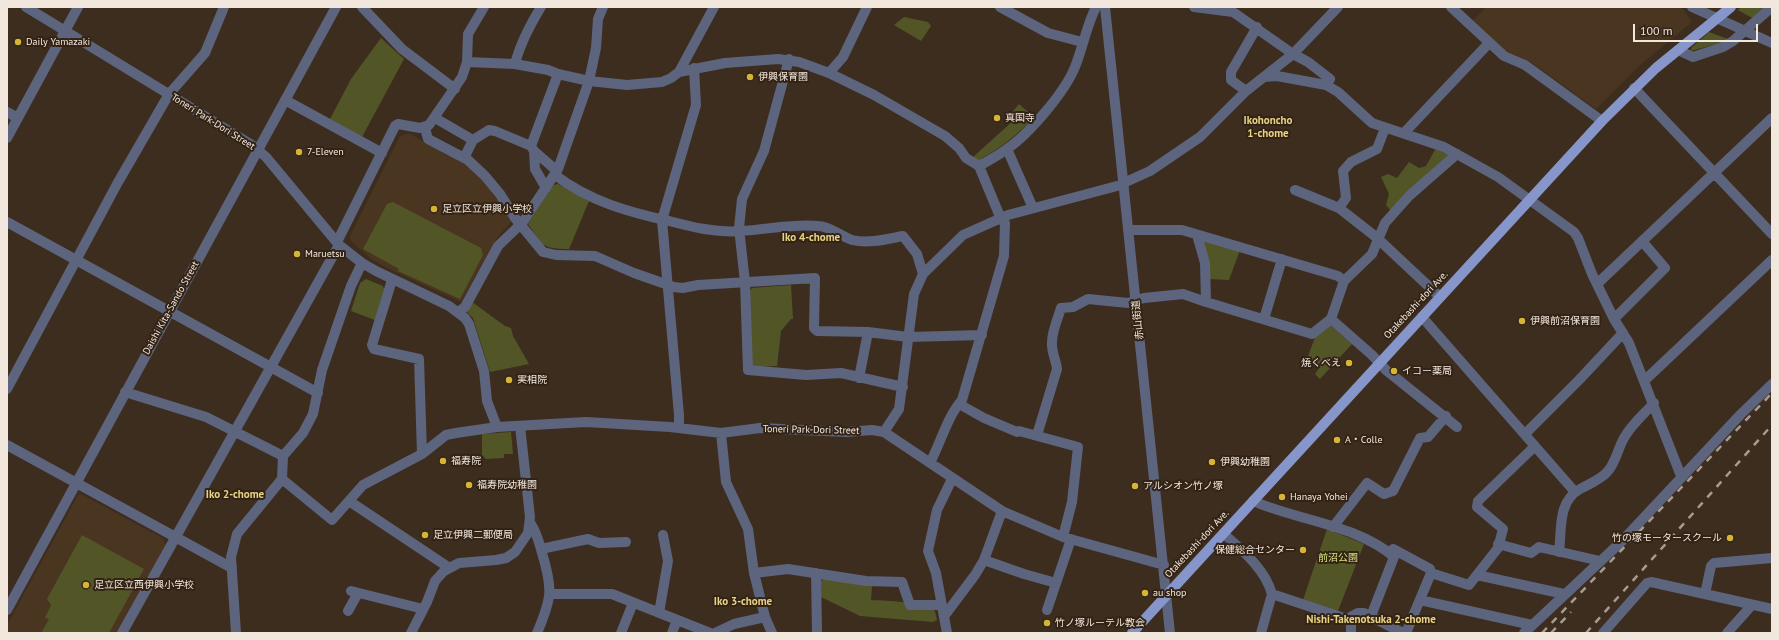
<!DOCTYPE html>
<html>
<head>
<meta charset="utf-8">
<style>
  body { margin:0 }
  #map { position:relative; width:1779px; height:640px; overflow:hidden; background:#3d2d1f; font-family:"PT Sans",sans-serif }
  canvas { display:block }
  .frame { position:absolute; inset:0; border:8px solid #f1e7dd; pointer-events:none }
  .scale { position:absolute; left:1633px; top:24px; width:125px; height:18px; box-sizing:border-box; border:2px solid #f1e7dd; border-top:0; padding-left:5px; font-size:12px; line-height:14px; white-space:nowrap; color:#f1e7dd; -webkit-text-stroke:3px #332315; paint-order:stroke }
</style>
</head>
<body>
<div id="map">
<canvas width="1779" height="640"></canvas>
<div class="frame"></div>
<div class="scale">100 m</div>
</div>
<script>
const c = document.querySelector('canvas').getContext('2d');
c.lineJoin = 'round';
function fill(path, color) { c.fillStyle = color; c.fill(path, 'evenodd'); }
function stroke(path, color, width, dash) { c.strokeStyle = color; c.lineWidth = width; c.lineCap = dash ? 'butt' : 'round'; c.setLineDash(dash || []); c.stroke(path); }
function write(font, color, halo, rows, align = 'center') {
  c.font = font + ' "PT Sans","Noto Sans JP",sans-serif'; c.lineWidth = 4; c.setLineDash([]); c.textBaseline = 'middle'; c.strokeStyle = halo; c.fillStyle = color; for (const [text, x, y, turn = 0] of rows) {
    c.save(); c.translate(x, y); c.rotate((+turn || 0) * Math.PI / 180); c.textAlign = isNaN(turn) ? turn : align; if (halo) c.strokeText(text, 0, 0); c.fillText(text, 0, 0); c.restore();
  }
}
fill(new Path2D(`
  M 1486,7 L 1679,7 L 1683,9 L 1692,22 L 1640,65 L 1596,109 L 1531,62 L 1502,49 L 1473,21 Z
  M 409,133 L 443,153 L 465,163 L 498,196 L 511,222 L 497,238 L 461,302 L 387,268 L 370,258 L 351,241 L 350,236 L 400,136 Z
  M 81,494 L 164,539 L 165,546 L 116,633 L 7,633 L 7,625 L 78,495 Z`), '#4a3521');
fill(new Path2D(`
  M 1741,7 L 1766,7 L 1754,19 L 1738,10 Z
  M 904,17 L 928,22 L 931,26 L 921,41 L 894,25 Z
  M 1709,32 L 1728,39 L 1724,42 L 1691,51 L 1691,48 Z
  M 381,38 L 404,59 L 362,137 L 330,119 L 351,79 Z
  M 1019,104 L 1034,117 C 1017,135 1004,146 982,158 L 980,162 L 972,158 L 1014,120 L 1010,115 Z
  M 1436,148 L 1449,153 L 1448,157 L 1391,211 L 1386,205 L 1389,194 L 1381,177 L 1388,174 L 1397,178 L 1409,162 L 1419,168 L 1426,166 Z
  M 558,184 L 589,201 L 569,249 C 541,249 543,245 528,224 L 553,185 Z
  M 393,202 L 481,248 L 483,255 L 460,299 L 398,271 L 399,269 L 363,249 L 387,204 Z
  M 1201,239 L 1240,250 L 1229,280 L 1209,279 Z
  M 366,279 L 383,286 L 384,289 L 375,320 L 351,311 L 360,283 Z
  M 791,285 L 793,319 L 791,319 L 781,331 L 777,366 L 754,367 L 751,363 L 750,291 L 752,288 Z
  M 472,302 L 505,326 L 511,328 L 513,336 L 529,364 L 490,372 L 473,318 L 467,312 Z
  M 1330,325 L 1352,344 L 1320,379 L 1315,374 L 1320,367 L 1308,356 L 1316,335 Z
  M 511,432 L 513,454 L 504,454 L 504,458 L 486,459 L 482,455 L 482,434 Z
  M 1327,529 L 1364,544 L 1338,611 L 1303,600 Z
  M 82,535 L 144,569 L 109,633 L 41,633 L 49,619 L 45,618 L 51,605 L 47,599 Z
  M 823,579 L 872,586 L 871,600 C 889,601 920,601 935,611 L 937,620 L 933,622 L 860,616 L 821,597 L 820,582 Z`), '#525627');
stroke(new Path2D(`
  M 26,7 L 252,145 L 266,157 L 339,245 L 362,263 L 376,271 L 449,306 L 465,318 L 469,324 L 484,371 L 487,401 L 497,427
  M 362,7 L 402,49 L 455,89
  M 1000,7 L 1048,33 L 1082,42
  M 1105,7 L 1170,633
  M 1194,7 L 1233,12 L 1293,54 L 1308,62 L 1330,79 L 1326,85 L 1338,92 L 1372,123 L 1444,147 L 1498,177 L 1574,232 L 1578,238 L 1592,274 L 1614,319 L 1629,343 L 1681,476
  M 1451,7 L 1504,56 L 1525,65 L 1602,121
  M 1692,7 L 1772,43
  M 1678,50 L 1693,57 L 1723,47 L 1733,41 L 1772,7
  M 789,59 L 764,151 L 742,199 L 739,228 L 745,282 L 748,370 L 806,375 L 841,373 L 903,387
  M 467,62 L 515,64 L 548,70 L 558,74 L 589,81 L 627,85 L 662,82 L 671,78 L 679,72 L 725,63 L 778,59 L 799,62 L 829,73 L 874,95 L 945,136 L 959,148 L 966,158 L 979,166 L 1001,219 L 1005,223 L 1004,256 L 962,400 C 947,417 941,442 930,463
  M 515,64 C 520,44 530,25 541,7
  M 679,72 L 714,7
  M 829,73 L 843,57 L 867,7
  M 1264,77 L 1277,76 L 1326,85
  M 1634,88 L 1772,234
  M 1246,91 L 1231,80 L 1231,72 L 1257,27
  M 285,100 L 382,153
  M 7,112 L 18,118
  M 435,118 L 473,140 L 489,130 L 495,131 L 531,146 L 534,151 L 557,171
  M 425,128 L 428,139 L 468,160 L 485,176 L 500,194 L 515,218 L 543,252 L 556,255 L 595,256 L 634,273 L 674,287 L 683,288 L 698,285 L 815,278 L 814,328 L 817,331 L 868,332 L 908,337 L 982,335
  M 1404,133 L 1489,43
  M 7,138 L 78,7
  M 531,146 L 558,74
  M 1007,149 L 1033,208
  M 534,151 L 535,169 L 546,188
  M 464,158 L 473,140
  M 979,166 C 988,161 999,155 1007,149 C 1029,134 1065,92 1075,67 C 1083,47 1086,27 1096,7
  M 555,175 C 589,201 628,212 669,221 C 692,227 716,233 740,231 C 767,230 792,223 819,226 C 831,227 840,236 852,240 C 869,244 887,239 903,236 L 917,254 L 923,274
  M 1295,190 L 1339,208 L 1376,237 L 1440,297
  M 1339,208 L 1346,198 L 1343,171 L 1351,162 L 1377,149 L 1385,128
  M 7,222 L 318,393
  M 1129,230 L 1182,230 L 1338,276 L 1344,281
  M 1197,235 L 1205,263 L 1206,302 L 1312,334 L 1331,319 L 1344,281 L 1372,254 L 1385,223 L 1409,196 L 1457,154
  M 337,242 L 395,126 L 398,124 L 420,128 L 429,125 L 462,77 L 467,62 L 468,34 L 484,7
  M 1597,284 L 1772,118
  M 458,312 L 465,307 L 498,246 L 523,222 L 558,169 L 589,81 L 596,48 L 598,19 L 603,7
  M 1422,317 L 1575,492
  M 1264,319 L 1282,259
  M 1331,319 L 1372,355 L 1386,370 L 1457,427
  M 1614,319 L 1665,268 L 1642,241
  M 859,378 L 868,332
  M 1644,381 L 1772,260
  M 7,389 L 117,184 L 169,94 L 205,53 L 224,7
  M 125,392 L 206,417 L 283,456 L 282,479 L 332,520 L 363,485 L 422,454 L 419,359 L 374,349 L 372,345 L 392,280
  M 959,404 L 984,418 L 1017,432 L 1019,431 L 1078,447 L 1072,502 L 1063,537
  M 679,428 L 679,415 L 662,220 L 696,105 L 694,68
  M 884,432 L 899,409 L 914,294 L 923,274 L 963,235 L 1008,215 L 1117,186 L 1150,171 L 1200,137 L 1246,91 L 1293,54 L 1338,7
  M 721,433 L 726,482 L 748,529 L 754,573 L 765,617 L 772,633
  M 1525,434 L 1579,380 L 1623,333
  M 1037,435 L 1057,369 C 1056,360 1051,351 1052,342 C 1052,331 1058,318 1061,308 L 1073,307 L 1088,299 L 1128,303 L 1144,298 L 1183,294 L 1206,302
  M 7,445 L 232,568
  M 422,454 L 446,435 L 456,433 L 497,427 L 586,422 L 670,427 L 721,433 L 760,428 L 846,432 L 872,430 L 884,432 L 1002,511 L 1063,537 L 1164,565
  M 283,456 L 303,433 L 313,414 L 322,370 L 351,286 L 362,263
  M 349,501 L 448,567
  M 1253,501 C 1296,520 1358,525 1394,557 L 1371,616
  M 531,524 C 537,533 539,542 542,553 C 553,589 552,598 537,633
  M 1333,527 L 1367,483 L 1384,494 L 1393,491 L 1420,438 L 1428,437 L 1446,416
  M 1224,534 C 1243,551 1265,569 1272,594 L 1347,619 L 1358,613 L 1364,613 L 1403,633
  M 1498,544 L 1531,553 L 1539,547 L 1600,561
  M 541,549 L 588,539 L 599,543 L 626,542
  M 1559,552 C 1562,530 1557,502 1580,489 C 1589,484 1602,479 1608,471 C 1616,462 1618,448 1624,438 C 1631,425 1644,414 1654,403
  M 1391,554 L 1393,549 L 1430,569 L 1431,573 L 1469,585 L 1498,548 L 1503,529 L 1477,507 L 1478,501 L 1535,446
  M 984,560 L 1024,574 L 1056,583
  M 754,573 L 788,569 L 866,581 L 902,582 L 910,605 L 941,605
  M 816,573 L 817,633
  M 1477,575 L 1564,594
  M 351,591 L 423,609
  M 550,594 L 612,594 L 710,633
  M 1705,594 L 1711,566 L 1714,563 L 1772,558
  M 1420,600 L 1532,625
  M 7,610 L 336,7
  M 1047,610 L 1071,539
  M 348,611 L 358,593
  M 659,613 L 668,561 L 663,535
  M 945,615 L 975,575 L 984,560 L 1002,511
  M 122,633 L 339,245
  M 236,633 L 231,557 L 237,534 L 282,479
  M 411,633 L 427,602 L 435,581 L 444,571 L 459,563 L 496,560 L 506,558 L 515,552 L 528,533 L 530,517 L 520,426
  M 621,633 L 633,603
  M 672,633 L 677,620
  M 715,633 L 734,624 L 765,617
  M 947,633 L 936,573 L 928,551 L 937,510 L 952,479
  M 1261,633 L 1272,594
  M 1351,633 L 1351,618
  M 1406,633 L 1431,573
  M 1524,633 L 1622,541 L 1741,414 L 1772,384
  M 1603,633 L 1647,583 L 1651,582 L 1772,609
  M 1727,633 L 1752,605`), '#5d647e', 10);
stroke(new Path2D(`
  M 1132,633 L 1602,121 L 1656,68 L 1731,7`), '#8796ca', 10);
stroke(new Path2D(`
  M 1542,633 L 1772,393
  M 1551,633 L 1571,612
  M 1586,633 L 1772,425`), '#a89c90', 2.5, [7, 7]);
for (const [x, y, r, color] of [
  [18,42,4,"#d5b535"],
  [750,77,4,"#d5b535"],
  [997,118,4,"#d5b535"],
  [299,152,4,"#d5b535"],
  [434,209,4,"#d5b535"],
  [297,254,4,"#d5b535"],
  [1522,321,4,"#d5b535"],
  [1349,363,4,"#d5b535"],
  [1394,371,4,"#d5b535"],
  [509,380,4,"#d5b535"],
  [1337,440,4,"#d5b535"],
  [443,461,4,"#d5b535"],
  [1212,462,4,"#d5b535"],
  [469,485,4,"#d5b535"],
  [1135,486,4,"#d5b535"],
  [1282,497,4,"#d5b535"],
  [425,535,4,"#d5b535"],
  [1730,538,4,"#d5b535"],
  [1303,550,4,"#d5b535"],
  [86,585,4,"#d5b535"],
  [1145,593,4,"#d5b535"],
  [1047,623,4,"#d5b535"]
]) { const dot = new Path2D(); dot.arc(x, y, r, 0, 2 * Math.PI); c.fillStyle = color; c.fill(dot); stroke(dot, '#332315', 1.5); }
write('10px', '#f1e7dd', '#332315', [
  ["Daily Yamazaki",26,42],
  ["伊興保育園",758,77],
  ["真国寺",1005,118],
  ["7-Eleven",307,152],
  ["足立区立伊興小学校",442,209],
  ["Maruetsu",305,254],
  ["伊興前沼保育園",1530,321],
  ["焼くべえ",1341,363,"right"],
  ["イコー薬局",1402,371],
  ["実相院",517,380],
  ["A・Colle",1345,440],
  ["福寿院",451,461],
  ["伊興幼稚園",1220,462],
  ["福寿院幼稚園",477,485],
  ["アルシオン竹ノ塚",1143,486],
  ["Hanaya Yohei",1290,497],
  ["足立伊興二郵便局",433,535],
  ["竹の塚モータースクール",1722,538,"right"],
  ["保健総合センター",1295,550,"right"],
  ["足立区立西伊興小学校",94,585],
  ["au shop",1153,593],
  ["竹ノ塚ルーテル教会",1055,623]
], 'left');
write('10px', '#f1e7dd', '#332315', [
  ["Toneri Park-Dori Street",213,122,32],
  ["Otakebashi-dori Ave.",1416,305,-47],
  ["Daishi Kita-Sando Street",171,308,-61],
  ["赤山街道",1138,320,-96],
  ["Toneri Park-Dori Street",811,430,1],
  ["Otakebashi-dori Ave.",1197,544,-47]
]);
write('10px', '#d7e27f', '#332315', [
  ["前沼公園",1338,558]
]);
write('bold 11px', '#e8d385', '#332315', [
  ["Ikohoncho",1268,121],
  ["1-chome",1268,134],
  ["Iko 4-chome",811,238],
  ["Iko 2-chome",235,495],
  ["Iko 3-chome",743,602],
  ["Nishi-Takenotsuka 2-chome",1371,620]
]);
</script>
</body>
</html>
